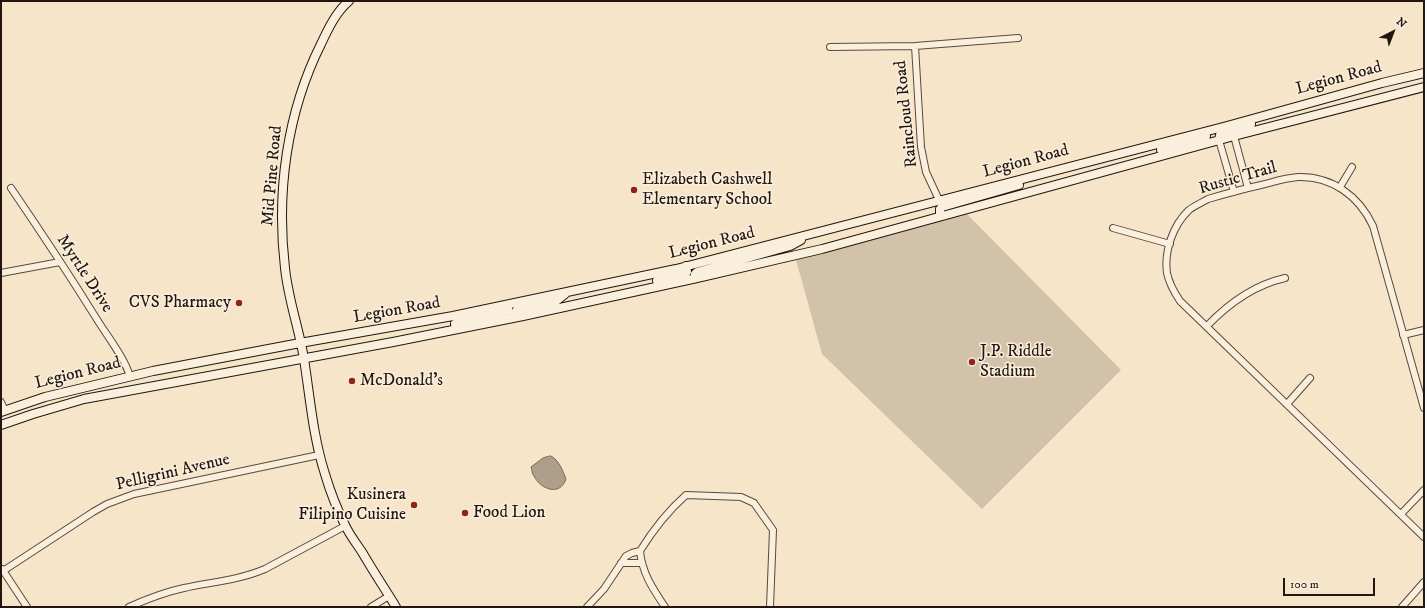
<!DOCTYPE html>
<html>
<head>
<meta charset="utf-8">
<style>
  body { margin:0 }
  #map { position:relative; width:1425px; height:608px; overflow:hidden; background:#f7e5c9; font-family:"IM FELL DW Pica",serif }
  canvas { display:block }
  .frame { position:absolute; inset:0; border:2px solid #221710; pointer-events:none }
  .north { position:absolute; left:1373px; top:12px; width:40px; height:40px; -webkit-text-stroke:3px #faeedc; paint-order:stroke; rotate:42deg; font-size:11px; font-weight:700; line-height:16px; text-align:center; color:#221710 }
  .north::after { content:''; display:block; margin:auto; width:14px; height:18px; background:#221710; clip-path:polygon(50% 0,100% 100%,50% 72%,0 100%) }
  .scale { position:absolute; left:1283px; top:578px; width:92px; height:18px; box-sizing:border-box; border:2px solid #221710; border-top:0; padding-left:5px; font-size:12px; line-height:14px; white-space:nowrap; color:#221710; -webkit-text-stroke:3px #faeedc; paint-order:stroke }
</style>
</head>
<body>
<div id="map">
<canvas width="1425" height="608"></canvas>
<div class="frame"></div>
<div class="north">N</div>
<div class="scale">100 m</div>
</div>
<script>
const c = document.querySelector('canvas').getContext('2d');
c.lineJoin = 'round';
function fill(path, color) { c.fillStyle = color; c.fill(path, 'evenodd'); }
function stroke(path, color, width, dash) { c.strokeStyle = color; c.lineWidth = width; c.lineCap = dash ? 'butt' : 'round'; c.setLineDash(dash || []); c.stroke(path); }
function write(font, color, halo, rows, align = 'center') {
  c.font = font + ' "IM FELL DW Pica",serif'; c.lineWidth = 3; c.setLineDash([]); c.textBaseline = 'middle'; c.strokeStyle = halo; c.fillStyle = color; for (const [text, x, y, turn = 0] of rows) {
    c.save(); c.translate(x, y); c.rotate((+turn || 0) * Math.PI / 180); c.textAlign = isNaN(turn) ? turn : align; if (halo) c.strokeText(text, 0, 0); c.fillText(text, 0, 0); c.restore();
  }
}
fill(new Path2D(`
  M 965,212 L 1121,370 L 982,509 L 822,354 L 796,260 Z`), '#d3c2aa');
const water = new Path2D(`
  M 551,456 C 559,460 563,471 566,479 C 560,497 540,489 534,476 C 532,474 532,470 531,467 L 543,458 Z`);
fill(water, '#af9f8a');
stroke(water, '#776959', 1);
const street = new Path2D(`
  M 915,46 L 921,147 L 926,172 L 939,200
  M 830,47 L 915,46 L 1018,38
  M 1234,136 L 1248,188
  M 1219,140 L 1234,192
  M 1340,187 L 1352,167
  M 11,188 C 41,232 70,276 98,321 C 108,337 126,360 130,377
  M 1113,228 L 1170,244
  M 1,273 L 60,262
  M 1207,326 C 1229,303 1254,285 1285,278
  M 1403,335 L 1424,330
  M 1,402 L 5,411
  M 1287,404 L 1310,378
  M 1424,408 L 1373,226 C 1359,196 1332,176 1298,177 C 1285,178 1273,182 1261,185 C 1243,189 1225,194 1208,199 C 1201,203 1194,206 1189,210 C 1173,225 1164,251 1167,273 C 1169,283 1174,292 1180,301 L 1424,537
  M 1401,514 L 1424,490
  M 640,551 C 653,530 668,511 686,495 L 741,497 L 754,503 L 773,530 L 770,607
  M 640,551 C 642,573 653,589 665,607
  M 621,563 L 641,563
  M 2,569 L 27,607
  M 3,571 L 93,512 L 107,504 L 134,494 L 319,455
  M 129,607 C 147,599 165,592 184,588 C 212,582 239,580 265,569 L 345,526
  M 371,607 L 389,596
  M 587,607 L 604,589 L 626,556 L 632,553 L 640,551
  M 1402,607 L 1424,582`);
const secondary = new Path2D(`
  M 349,1 C 336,12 328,29 321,44 C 287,112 276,192 285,268 C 288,299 299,328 304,359 C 310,397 313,437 325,474 C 330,491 337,509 345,525 C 349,534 356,543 362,552 C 373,571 385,589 396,607
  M 1219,140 L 1220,135 L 1224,132 L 1251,124
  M 1161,150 L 1206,136
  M 940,216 L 940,209 L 942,207 L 1019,185
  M 697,278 L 695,274 L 697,272 L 790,246 L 801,240
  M 657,281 L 684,275 L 687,272 L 686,266
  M 512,318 L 516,311 L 556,301 L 565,294
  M 455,324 L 506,312 L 508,310 L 508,305
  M 1,412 L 45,397 L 153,371 L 300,343 L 453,316 L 676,269 L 1227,126 L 1382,83 L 1424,73
  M 1,425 L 33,414 L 84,399 L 393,342 L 523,316 L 697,278 L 822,249 L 1234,136 L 1424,87`);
stroke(street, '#574a3e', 8);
stroke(secondary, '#221710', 10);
stroke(street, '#faeedc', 6);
stroke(secondary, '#faeedc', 8);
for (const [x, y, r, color] of [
  [634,190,4,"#8f2418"],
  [239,303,4,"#8f2418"],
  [972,362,4,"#8f2418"],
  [352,381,4,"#8f2418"],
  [414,505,4,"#8f2418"],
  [465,513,4,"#8f2418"]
]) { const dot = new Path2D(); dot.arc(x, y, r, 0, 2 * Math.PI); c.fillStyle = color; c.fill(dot); stroke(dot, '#faeedc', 1.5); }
write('17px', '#221710', '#faeedc', [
  ["Legion Road",1339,79,-15],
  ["Raincloud Road",907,114,-96],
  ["Legion Road",1026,162,-15],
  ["Mid Pine Road",273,176,-85],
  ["Rustic Trail",1238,179,-16],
  ["Legion Road",712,244,-14],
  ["Myrtle Drive",84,274,57],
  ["Legion Road",397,311,-10],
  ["Legion Road",78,374,-14],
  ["Pelligrini Avenue",173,473,-13]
]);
write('17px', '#221710', '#faeedc', [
  ["Elizabeth Cashwell",642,180],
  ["Elementary School",642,200],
  ["CVS Pharmacy",231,303,"right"],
  ["J.P. Riddle",980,352],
  ["Stadium",980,372],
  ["McDonald's",360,381],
  ["Kusinera",406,495,"right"],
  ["Filipino Cuisine",406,515,"right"],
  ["Food Lion",473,513]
], 'left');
</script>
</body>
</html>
